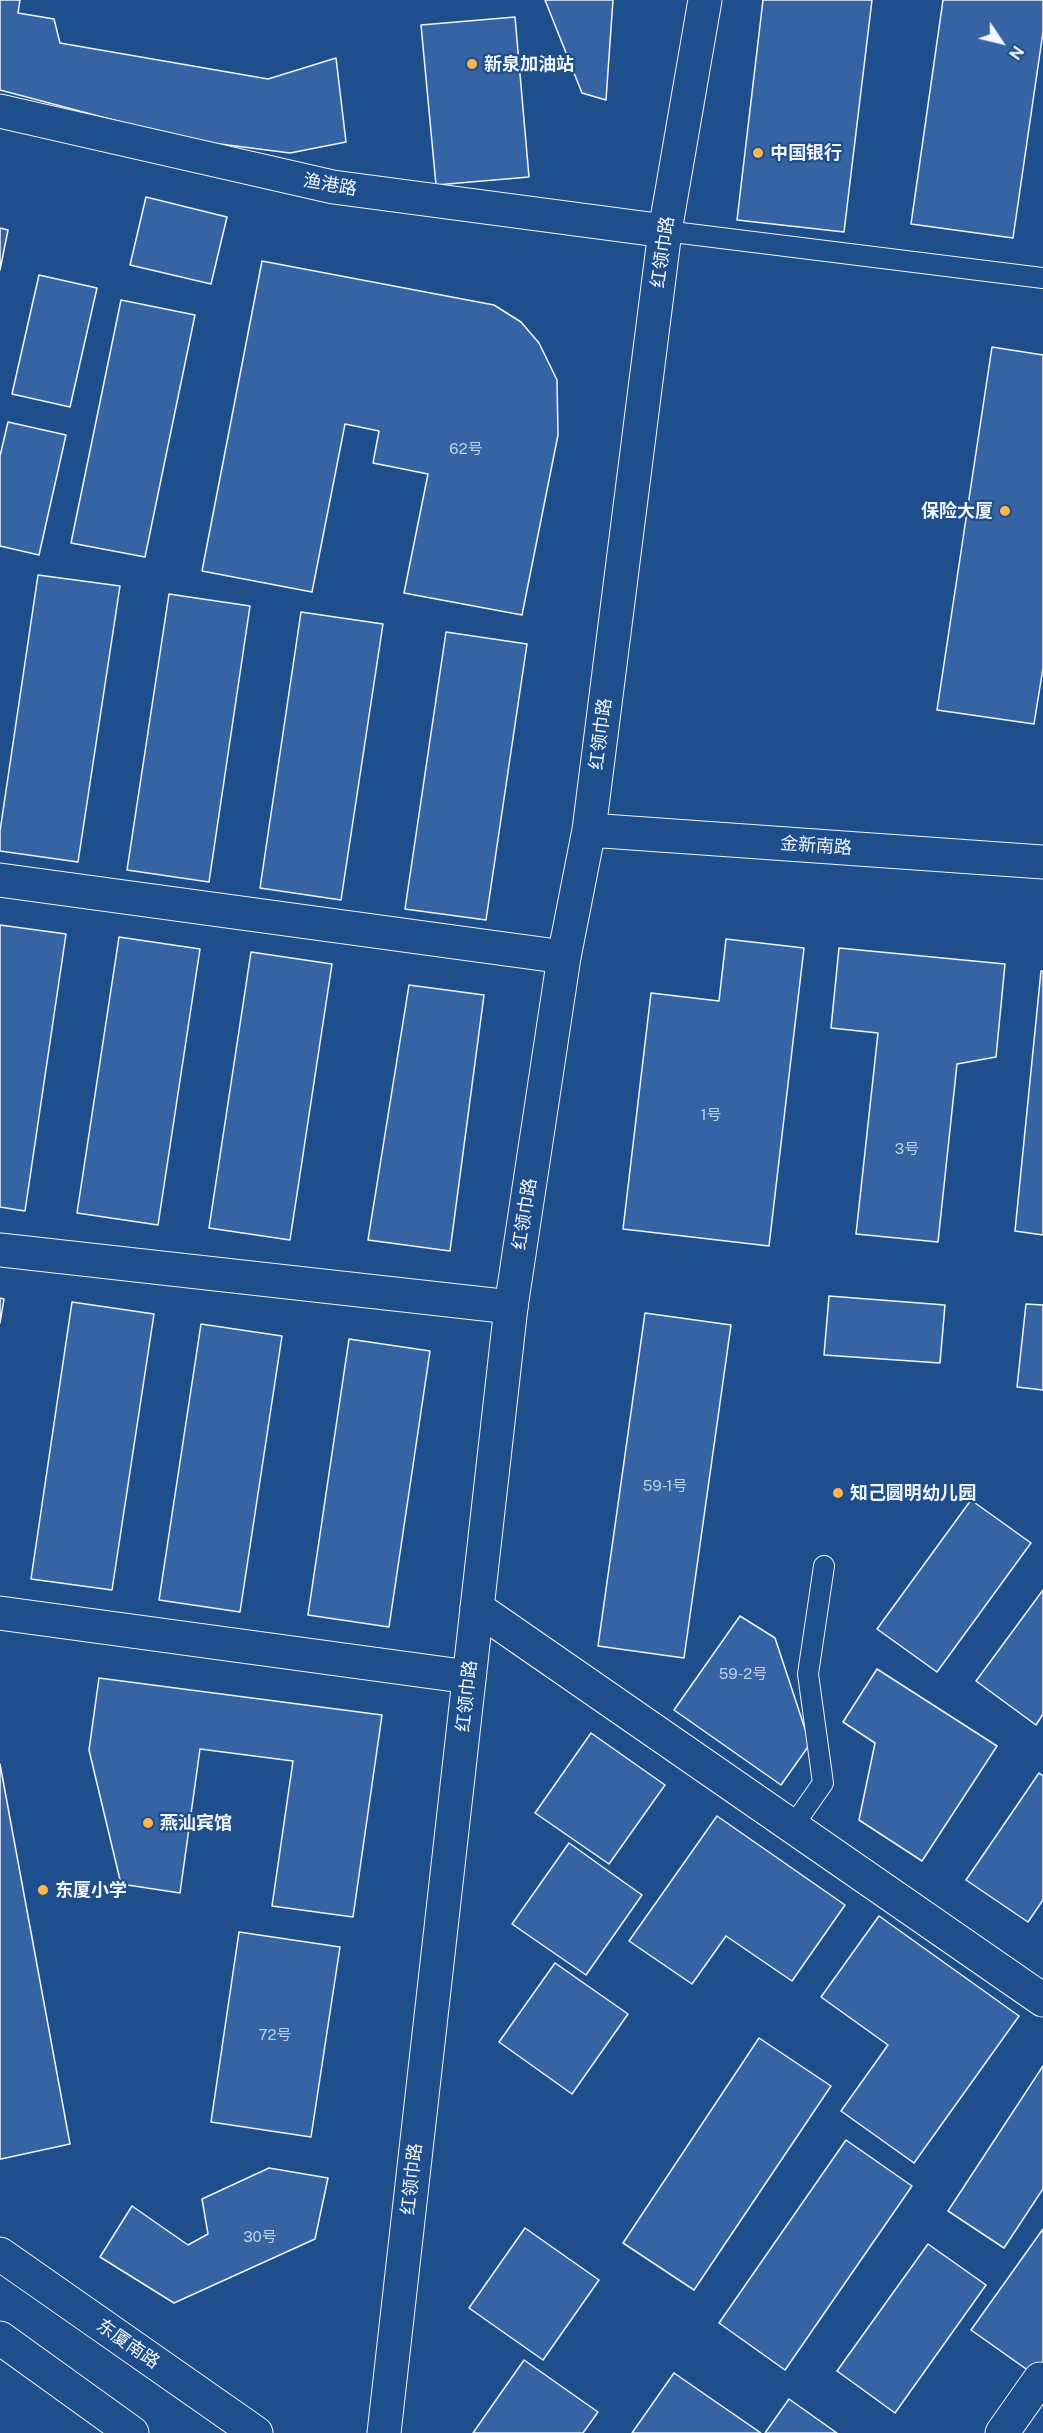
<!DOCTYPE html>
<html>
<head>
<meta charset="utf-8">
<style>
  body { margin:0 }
  #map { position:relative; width:1043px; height:2433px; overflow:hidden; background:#1f4e8c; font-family:"Public Sans",sans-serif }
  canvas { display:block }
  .north { position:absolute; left:971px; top:12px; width:60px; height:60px; -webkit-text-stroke:4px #1f4e8c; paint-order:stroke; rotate:125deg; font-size:16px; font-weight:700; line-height:24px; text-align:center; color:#f2f6ff }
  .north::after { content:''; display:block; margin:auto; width:21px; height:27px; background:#f2f6ff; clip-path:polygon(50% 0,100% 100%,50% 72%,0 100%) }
</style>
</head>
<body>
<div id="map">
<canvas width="1043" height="2433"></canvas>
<div class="north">N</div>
</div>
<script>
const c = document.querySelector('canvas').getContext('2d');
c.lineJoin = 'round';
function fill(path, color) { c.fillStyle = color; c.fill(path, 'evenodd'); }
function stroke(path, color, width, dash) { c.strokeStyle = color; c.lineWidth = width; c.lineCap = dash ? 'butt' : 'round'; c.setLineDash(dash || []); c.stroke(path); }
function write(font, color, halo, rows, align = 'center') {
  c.font = font + ' "Public Sans","Noto Sans SC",sans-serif'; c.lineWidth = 4.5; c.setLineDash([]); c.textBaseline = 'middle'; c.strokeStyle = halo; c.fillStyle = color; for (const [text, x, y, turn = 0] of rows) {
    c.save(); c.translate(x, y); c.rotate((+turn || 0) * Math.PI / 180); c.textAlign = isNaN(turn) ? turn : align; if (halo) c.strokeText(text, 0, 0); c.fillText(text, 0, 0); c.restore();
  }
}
const building = new Path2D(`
  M 0,0 L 20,0 L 18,13 L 54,19 L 60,43 L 268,79 L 336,58 L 346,142 L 290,153 L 189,140 L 0,90 Z
  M 545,0 L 613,0 L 606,100 L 582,93 Z
  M 763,0 L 872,0 L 844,232 L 737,220 Z
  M 943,0 L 1043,0 L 1043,32 L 1013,238 L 911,224 Z
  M 515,17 L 529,177 L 436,185 L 421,25 Z
  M 146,197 L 227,217 L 211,284 L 130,265 Z
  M 0,228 L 8,230 L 0,270 Z
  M 262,261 L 494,305 L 521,322 L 539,343 L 557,380 L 558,435 L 522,615 L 404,593 L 428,474 L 373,463 L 379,431 L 345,424 L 312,592 L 202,571 Z
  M 39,275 L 97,288 L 70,407 L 12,394 Z
  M 121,300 L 195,315 L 145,557 L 71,543 Z
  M 992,347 L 1043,355 L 1043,668 L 1034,724 L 937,710 Z
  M 8,422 L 66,435 L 39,555 L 0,546 L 0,456 Z
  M 38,575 L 120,586 L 78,862 L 0,851 L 0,831 Z
  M 169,594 L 250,606 L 209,882 L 127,870 Z
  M 301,612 L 383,624 L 341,900 L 260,888 Z
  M 446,632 L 527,644 L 486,920 L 405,909 Z
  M 0,925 L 66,934 L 25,1211 L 0,1207 Z
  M 119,937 L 200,949 L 158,1225 L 77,1213 Z
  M 726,939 L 804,948 L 769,1246 L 623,1229 L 651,993 L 719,1001 Z
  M 839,948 L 1005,964 L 996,1057 L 957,1064 L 938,1242 L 856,1234 L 878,1033 L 831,1028 Z
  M 251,952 L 332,964 L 290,1240 L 209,1228 Z
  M 1041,971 L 1043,971 L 1043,1235 L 1015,1231 Z
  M 409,985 L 484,995 L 450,1251 L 368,1240 Z
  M 829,1296 L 945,1305 L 940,1363 L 824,1355 Z
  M 0,1298 L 4,1299 L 0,1323 Z
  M 72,1302 L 154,1314 L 112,1590 L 31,1579 Z
  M 1026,1304 L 1043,1305 L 1043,1390 L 1017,1387 Z
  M 645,1313 L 731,1325 L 684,1658 L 598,1646 Z
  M 201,1324 L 282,1336 L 240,1612 L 159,1600 Z
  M 349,1339 L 430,1351 L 389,1627 L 308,1615 Z
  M 971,1500 L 1031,1543 L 937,1672 L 877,1629 Z
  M 1043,1590 L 1043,1714 L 1036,1725 L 976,1681 Z
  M 740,1616 L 775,1638 L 810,1744 L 781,1785 L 674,1710 Z
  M 877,1669 L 997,1746 L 922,1861 L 859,1820 L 875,1743 L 843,1722 Z
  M 99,1678 L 382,1715 L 353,1917 L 272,1906 L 293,1761 L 200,1749 L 180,1893 L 121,1884 L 89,1750 Z
  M 591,1733 L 665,1785 L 609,1864 L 535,1813 Z
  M 0,1764 L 70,2144 L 1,2159 L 0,2159 Z
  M 1039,1773 L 1043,1776 L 1043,1900 L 1028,1922 L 966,1880 Z
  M 717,1816 L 845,1905 L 792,1981 L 726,1936 L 692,1984 L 629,1941 Z
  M 569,1843 L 642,1895 L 586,1975 L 512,1924 Z
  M 879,1916 L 1019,2016 L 914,2163 L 841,2111 L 888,2045 L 821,1997 Z
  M 239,1932 L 340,1947 L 311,2137 L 211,2122 Z
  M 555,1963 L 628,2014 L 572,2094 L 499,2042 Z
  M 759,2038 L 831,2086 L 694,2290 L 623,2243 Z
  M 1043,2066 L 1043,2189 L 1004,2248 L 948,2211 Z
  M 846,2140 L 912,2186 L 785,2370 L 719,2323 Z
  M 269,2168 L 328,2178 L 315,2239 L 174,2303 L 100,2257 L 132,2206 L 188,2245 L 208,2234 L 202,2199 Z
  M 525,2228 L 599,2280 L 543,2360 L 469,2308 Z
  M 1043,2229 L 1043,2381 L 971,2330 Z
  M 928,2244 L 986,2285 L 895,2413 L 837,2371 Z
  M 524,2360 L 598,2412 L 583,2433 L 473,2433 Z
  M 674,2373 L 761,2433 L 632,2433 Z
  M 789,2399 L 837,2433 L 765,2433 Z`);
fill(building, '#3563a3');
stroke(building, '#f2f6ff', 1.5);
const lane = new Path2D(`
  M 665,231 L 1043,278
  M 793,1826 L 823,1783 L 808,1674 L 824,1566`);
const street = new Path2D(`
  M 0,111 L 333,187 L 665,231
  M 0,880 L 564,957
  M 0,1250 L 511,1307
  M 477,1608 L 1043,2000
  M 0,1613 L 469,1677
  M 1002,2433 L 1040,2379`);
const secondary = new Path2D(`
  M 589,830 L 1043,862
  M 0,2254 L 256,2433
  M 0,2338 L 132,2433
  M 384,2433 L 511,1307 L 564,957 L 589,830 L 665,231 L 705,0`);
stroke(lane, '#f2f6ff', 22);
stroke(street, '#f2f6ff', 35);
stroke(secondary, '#f2f6ff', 35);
stroke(lane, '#1f4e8c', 20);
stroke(street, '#1f4e8c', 33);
stroke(secondary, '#1f4e8c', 33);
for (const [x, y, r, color] of [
  [472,64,6,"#ffb74d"],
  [758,153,6,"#ffb74d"],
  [1005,511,6,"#ffb74d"],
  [838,1493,6,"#ffb74d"],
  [148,1823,6,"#ffb74d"],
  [43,1890,6,"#ffb74d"]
]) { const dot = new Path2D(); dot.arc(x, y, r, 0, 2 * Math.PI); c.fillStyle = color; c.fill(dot); stroke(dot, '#1f4e8c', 2); }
write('15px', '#c3d1e8', null, [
  ["62号",466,449],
  ["1号",711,1115],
  ["3号",907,1149],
  ["59-1号",665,1486],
  ["59-2号",743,1674],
  ["72号",275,2035],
  ["30号",260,2237]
]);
write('bold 18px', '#f2f6ff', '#1f4e8c', [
  ["新泉加油站",484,64],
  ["中国银行",770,153],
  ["保险大厦",993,511,"right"],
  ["知己圆明幼儿园",850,1493],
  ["燕汕宾馆",160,1823],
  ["东厦小学",55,1890]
], 'left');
write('18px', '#f2f6ff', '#1f4e8c', [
  ["渔港路",330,185,10],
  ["红领巾路",663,252,-82],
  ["红领巾路",601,734,-83],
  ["金新南路",816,846,4],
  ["红领巾路",525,1214,-81],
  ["红领巾路",467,1696,-84],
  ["红领巾路",412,2179,-84],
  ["东厦南路",128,2344,35]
]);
</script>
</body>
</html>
